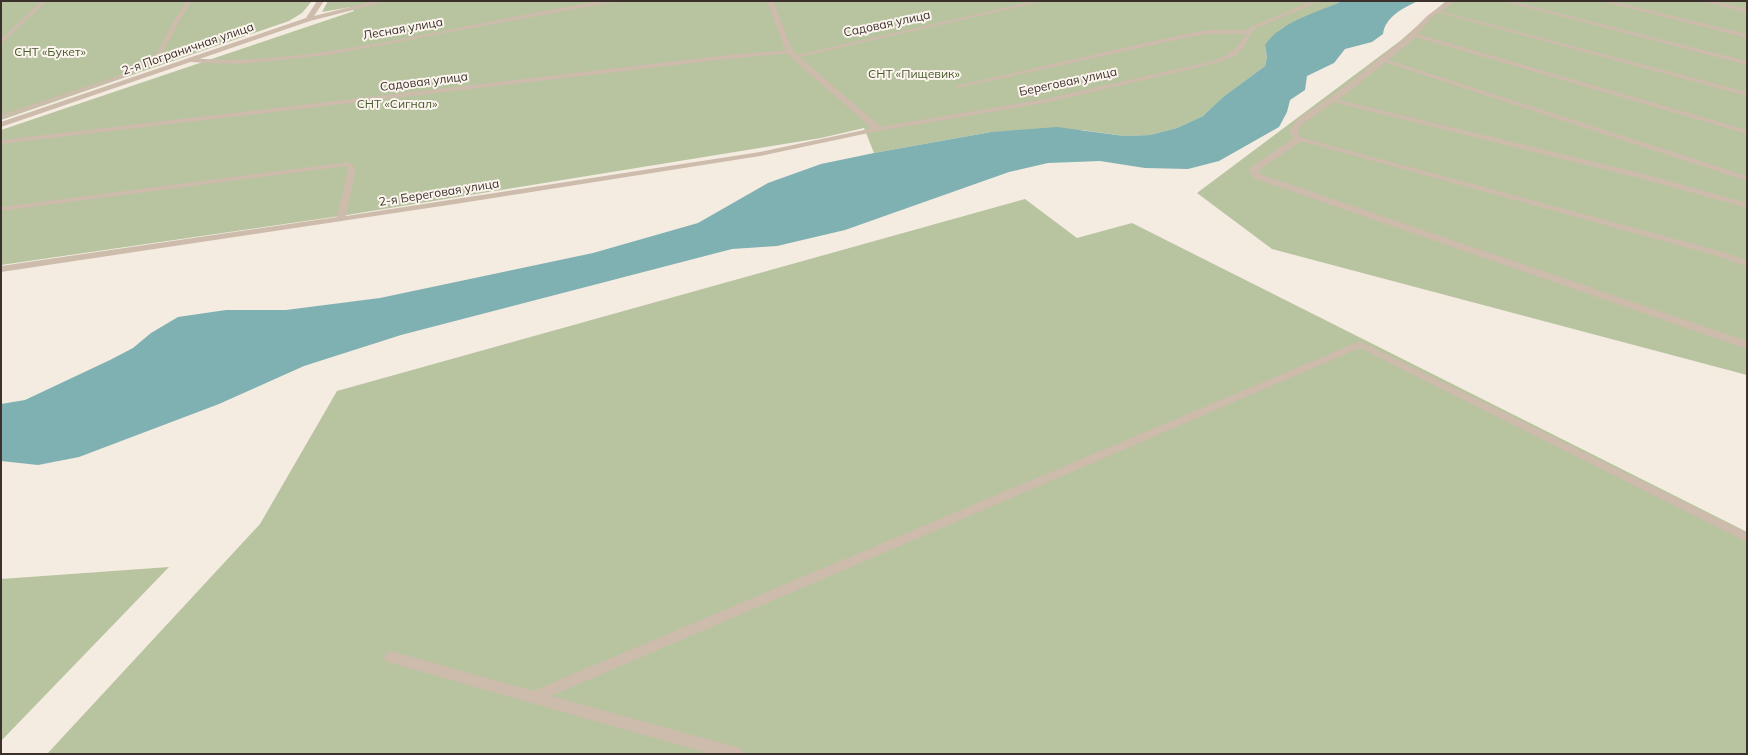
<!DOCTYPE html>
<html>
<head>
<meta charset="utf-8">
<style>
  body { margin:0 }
  #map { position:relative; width:1748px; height:755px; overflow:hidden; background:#f4ebe1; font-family:Mulish,sans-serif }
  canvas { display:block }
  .frame { position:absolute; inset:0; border:2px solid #3b302b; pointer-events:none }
</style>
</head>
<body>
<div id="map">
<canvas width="1748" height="755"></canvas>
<div class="frame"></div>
</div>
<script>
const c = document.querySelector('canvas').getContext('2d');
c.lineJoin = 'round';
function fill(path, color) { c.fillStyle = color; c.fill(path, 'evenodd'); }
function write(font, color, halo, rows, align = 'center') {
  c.font = font + ' Mulish,sans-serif'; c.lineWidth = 4; c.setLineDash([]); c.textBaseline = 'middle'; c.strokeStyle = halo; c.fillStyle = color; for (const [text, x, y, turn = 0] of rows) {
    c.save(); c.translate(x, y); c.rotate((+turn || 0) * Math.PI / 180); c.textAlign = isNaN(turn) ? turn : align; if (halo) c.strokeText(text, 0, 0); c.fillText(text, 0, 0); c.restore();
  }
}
fill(new Path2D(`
  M 1,1 L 312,1 L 302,13 L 289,21 L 1,120 Z
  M 328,1 L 1342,1 L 1282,28 L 1265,45 L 1267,58 L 1265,66 L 1223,97 L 1203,116 L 1177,128 L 1150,135 L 1124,136 L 1082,130 L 991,132 L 874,153 L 864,128 L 821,138 L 347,215 L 1,265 L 1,130 L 354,11 L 351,7 L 322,12 Z
  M 1446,1 L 1747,1 L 1747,375 L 1272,249 L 1197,193 L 1400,41 Z
  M 1025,199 L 1077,238 L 1132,223 L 1747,532 L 1747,754 L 47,754 L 260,524 L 337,391 Z
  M 169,567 L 1,741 L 1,579 Z`), '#b8c4a0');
fill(new Path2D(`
  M 1342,1 L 1418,1 C 1403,8 1385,17 1383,34 L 1372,42 L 1345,49 L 1334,63 L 1307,76 L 1305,90 L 1290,100 L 1287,112 L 1279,127 L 1219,161 L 1188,169 L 1145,168 L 1100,161 L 1048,163 L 1009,172 L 845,230 L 777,246 L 732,249 L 401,335 L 304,366 L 219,404 L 79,457 L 38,465 L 1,461 L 1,404 L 25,400 L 110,360 L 133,348 L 151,333 L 178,317 L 226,310 L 286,310 L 380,298 L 593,253 L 698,223 L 768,183 L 821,164 L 874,153 L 991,132 L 1057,127 L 1124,136 L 1150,135 L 1177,128 L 1203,116 L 1223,97 L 1265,66 L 1267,58 L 1265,45 C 1281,21 1317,13 1342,1 Z`), '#7fb0b2');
fill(new Path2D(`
  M 42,1 L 47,1 L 1,44 L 1,39 Z
  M 187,1 L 192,1 L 180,20 L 161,56 L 152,64 L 122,78 L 1,119 L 1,115 L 118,76 L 148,62 L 156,55 L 174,20 Z
  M 604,1 L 618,1 L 328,55 L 242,64 L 208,63 L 191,62 L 188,60 L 191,58 C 244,63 297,56 350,48 C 435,34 518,14 604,1 Z
  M 1035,1 L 1045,1 L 795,58 L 792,56 Z
  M 1313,1 L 1320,1 L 1254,29 L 1242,49 L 1235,56 L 1217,63 L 1045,103 L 878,131 L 760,156 L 455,204 L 1,272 L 1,266 L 337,217 L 348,168 L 346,166 L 1,211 L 1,207 L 348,162 L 356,168 L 346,216 L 760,152 L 878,127 L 1045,99 L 1213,61 C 1231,54 1236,50 1246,34 L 1208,34 L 1185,38 L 958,88 L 955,86 L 1185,34 L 1208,30 L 1248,30 L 1250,27 Z
  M 1502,1 L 1511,1 L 1747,61 L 1747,65 Z
  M 1601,1 L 1611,1 L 1747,34 L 1747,38 Z
  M 1702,1 L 1712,1 L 1747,9 L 1747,13 Z
  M 1436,10 L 1747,92 L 1747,96 L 1436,12 Z
  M 1414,33 L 1747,130 L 1747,134 L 1412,36 L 1411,35 Z
  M 790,50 L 792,51 L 792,53 L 728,59 L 1,144 L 1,140 L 728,55 Z
  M 1381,59 L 1385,59 L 1747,176 L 1747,181 L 1381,61 Z
  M 1331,98 L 1648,175 L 1747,203 L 1747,208 L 1643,179 L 1329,101 L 1328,100 Z
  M 1299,137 L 1727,253 L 1747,261 L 1747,267 L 1721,257 L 1297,140 L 1296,139 Z
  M 1360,341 L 1747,533 L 1747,542 L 1360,348 L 551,696 L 736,747 L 741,749 L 743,754 L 711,754 L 391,663 L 386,661 L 384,657 L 386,653 L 391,651 L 533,691 Z`), '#cdbbac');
fill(new Path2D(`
  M 317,1 L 324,1 L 314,16 L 375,1 L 388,1 L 310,21 L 1,127 L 1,122 L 306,18 Z
  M 767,1 L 773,1 L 793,51 L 881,127 L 881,131 L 875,131 L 787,54 Z
  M 1447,1 L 1455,1 L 1431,18 L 1414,39 L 1350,91 L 1304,123 L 1297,131 L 1303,139 L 1302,141 L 1259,170 L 1260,174 L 1747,341 L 1747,349 L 1253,178 L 1249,169 L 1251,167 L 1294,138 L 1289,131 L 1298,119 L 1344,87 L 1408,35 L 1427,16 Z`), '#cdbbac');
write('12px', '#3b302b', '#fbf5ee', [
  ["Садовая улица",887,24,-12],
  ["Лесная улица",403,29,-10],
  ["2-я Пограничная улица",188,49,-19],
  ["Садовая улица",424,82,-7],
  ["Береговая улица",1068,82,-12],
  ["2-я Береговая улица",439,193,-9]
]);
write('12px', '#4a5a2e', '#fbf5ee', [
  ["СНТ «Букет»",50,52],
  ["СНТ «Пищевик»",914,74],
  ["СНТ «Сигнал»",397,104]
]);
</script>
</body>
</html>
